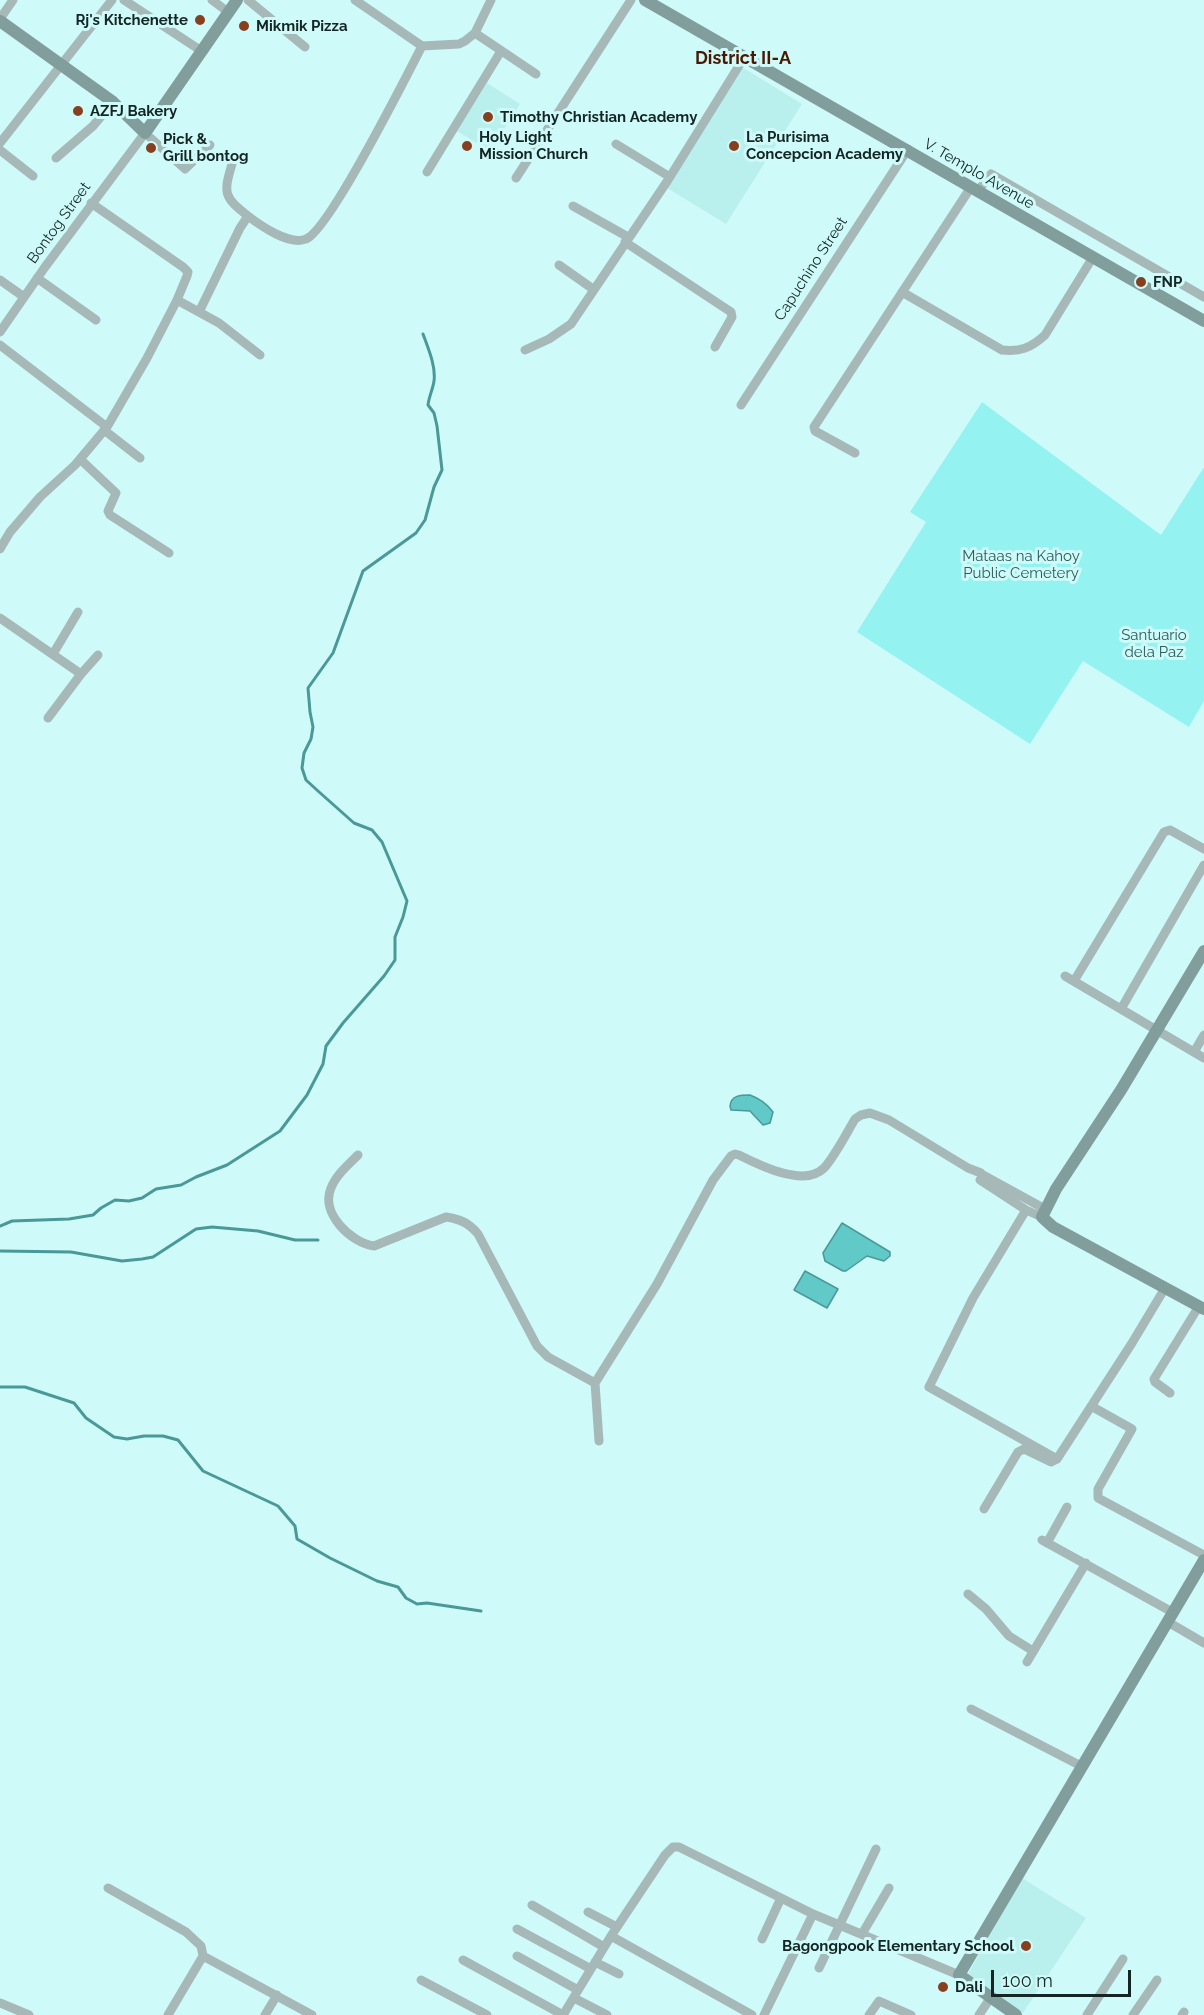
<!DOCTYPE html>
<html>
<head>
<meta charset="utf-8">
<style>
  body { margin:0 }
  #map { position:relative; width:1204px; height:2015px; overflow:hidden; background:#cefbf9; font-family:Raleway,sans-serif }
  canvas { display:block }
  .scale { position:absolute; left:991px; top:1970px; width:140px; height:27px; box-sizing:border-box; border:3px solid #142524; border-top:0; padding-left:8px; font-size:18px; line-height:21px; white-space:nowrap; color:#142524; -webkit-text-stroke:4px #cefbf9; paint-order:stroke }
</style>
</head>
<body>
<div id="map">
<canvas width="1204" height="2015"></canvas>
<div class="scale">100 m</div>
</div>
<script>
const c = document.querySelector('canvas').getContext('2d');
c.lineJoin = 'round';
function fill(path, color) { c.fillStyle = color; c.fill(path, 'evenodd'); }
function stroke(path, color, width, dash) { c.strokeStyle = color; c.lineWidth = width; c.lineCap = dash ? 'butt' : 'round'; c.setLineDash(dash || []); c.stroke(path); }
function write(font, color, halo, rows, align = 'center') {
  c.font = font + ' Raleway,sans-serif'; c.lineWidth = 6; c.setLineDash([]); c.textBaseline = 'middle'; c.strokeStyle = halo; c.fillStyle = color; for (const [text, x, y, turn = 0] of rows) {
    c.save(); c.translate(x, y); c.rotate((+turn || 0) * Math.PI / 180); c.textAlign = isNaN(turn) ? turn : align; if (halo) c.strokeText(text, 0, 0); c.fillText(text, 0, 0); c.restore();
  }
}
fill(new Path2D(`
  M 742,67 L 802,104 L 726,224 L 667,188 Z
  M 487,83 L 520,104 L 490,151 L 457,131 Z
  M 1022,1878 L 1086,1918 L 1023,2013 L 968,1974 Z`), '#b9f0ee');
fill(new Path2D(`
  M 982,402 L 1161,535 L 1204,467 L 1204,701 L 1189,727 L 1083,661 L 1030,744 L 857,632 L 926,522 L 910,512 Z`), '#94f3f0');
const water = new Path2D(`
  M 750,1095 C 760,1099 766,1103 773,1112 L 770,1123 L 763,1125 L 750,1111 L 731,1110 L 730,1106 C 731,1095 741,1095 750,1095 Z
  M 842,1223 L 890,1252 L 890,1256 L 884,1261 L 867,1256 L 846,1271 L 843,1271 L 825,1261 L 823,1253 Z
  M 805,1271 L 838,1289 L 827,1308 L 794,1290 Z`);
fill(water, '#61cac8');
stroke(water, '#4a9897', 1.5);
stroke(new Path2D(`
  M 0,1226 L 12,1221 L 69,1219 L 93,1215 L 101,1208 L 115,1200 L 129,1201 L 142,1198 L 156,1189 L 181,1185 L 196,1177 L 227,1165 L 280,1131 L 307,1095 L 323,1064 L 326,1046 L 343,1023 L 384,976 L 395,960 L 395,937 L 403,917 L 407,901 L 382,842 L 372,830 L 354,823 L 318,791 L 306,780 L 302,768 L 304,753 L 311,739 L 313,727 L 310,712 L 308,688 L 333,653 L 363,571 L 416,533 L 425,520 L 434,487 L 442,470 L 437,426 L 434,413 L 428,405 C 429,396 433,389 434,381 C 436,366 428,348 423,334
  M 0,1251 L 71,1252 L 122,1261 L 142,1259 L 153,1257 L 196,1229 L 212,1227 L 258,1231 L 295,1240 L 318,1240
  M 0,1387 L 25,1387 L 74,1403 L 86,1418 L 114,1437 L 127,1439 L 144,1436 L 163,1436 L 178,1440 L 203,1471 L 278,1506 L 295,1526 L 297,1539 L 330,1558 L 377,1581 L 398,1587 L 406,1598 L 417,1604 L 427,1603 L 481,1611`), '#4a9897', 3);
stroke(new Path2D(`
  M 124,0 L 200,50
  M 212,0 L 228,12
  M 248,0 L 305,47
  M 355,0 L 422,46 L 459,44 L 465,41 L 475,33 L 491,0
  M 0,19 L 13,0
  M 475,33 L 536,74
  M 0,143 L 112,0
  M 616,144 L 670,177
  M 0,150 L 33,176
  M 56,158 L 93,126 L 113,102
  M 232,164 C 223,194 224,197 248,216
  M 427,172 L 501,51
  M 516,178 L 631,0
  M 978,191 L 991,174 L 1204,297
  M 573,206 L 628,237
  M 625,242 L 731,312 L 732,317 L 715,347
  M 559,265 L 593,289
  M 37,278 L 96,320
  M 0,280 L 24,297
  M 902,292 L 1002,350 C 1020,352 1031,348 1045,335 L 1093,257
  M 177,300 L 219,323 L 260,355
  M 199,312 L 240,228 L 248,216 C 261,226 290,246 306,239 C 329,230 406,77 422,46
  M 0,332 L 45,267 L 145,133 L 185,169 L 210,145
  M 0,345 L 107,427
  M 525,350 L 549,339 L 571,324 L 668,180 L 745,56
  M 741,405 L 908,149
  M 104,430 L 140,458
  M 855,453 L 815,431 L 814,427 L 971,187
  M 80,459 L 116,493 L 108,511 L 110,515 L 169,553
  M 0,549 L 10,532 L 40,497 L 75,465 L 107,427 L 147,358 L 177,300 L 187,276 L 188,272 L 183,267 L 91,203
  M 0,618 L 81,674 L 98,655
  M 53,654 L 78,612
  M 48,718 L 81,674
  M 1065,976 L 1204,1058
  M 1074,981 L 1164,832 L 1170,830 L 1204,849
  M 1121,1009 L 1204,865
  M 1194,1052 L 1204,1035
  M 358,1155 C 348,1165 336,1175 331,1188 C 320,1213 351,1243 374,1246 L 446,1217 C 460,1219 469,1223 478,1234 L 537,1346 L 548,1357 L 595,1383
  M 983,1175 L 1045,1209
  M 980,1180 L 1026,1210 L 1042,1217
  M 1026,1210 L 973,1298 L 929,1387 L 1057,1459
  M 1170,1393 L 1155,1382 L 1154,1379 L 1199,1306
  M 1091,1406 L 1132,1429 L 1098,1489 L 1098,1498 L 1204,1555
  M 599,1441 L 595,1383 L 657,1284 L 713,1180 L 731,1156 L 735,1154 L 739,1155 C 759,1165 804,1188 824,1168 C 835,1156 846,1134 855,1119 L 861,1115 L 870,1113 L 889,1120 L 968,1168 L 981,1173
  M 984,1509 L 1018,1452 L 1024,1449 L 1051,1462 L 1057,1459 L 1132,1343 L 1165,1288
  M 1042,1540 L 1174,1613
  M 1047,1543 L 1067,1507
  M 968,1594 L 986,1609 L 1009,1636 L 1033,1651
  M 1168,1622 L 1204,1643
  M 1027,1662 L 1086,1563
  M 971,1709 L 1083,1767
  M 108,1888 L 186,1932 L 201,1946 L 203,1956
  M 532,1905 L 604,1947
  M 588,1912 L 617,1927
  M 517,1929 L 591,1969
  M 862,1934 L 889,1888
  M 611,1936 L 752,2015
  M 762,1939 L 781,1898
  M 517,1956 L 578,1990
  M 463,1960 L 563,2015 L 611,1936 L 665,1855 L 673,1847 L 679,1847 L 813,1914 L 959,1975
  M 595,1962 L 619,1974
  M 819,1968 L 876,1849
  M 421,1980 L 487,2015
  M 574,1998 L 607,2015
  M 0,2003 L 29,2015
  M 168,2015 L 203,1956 L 312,2015
  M 265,2015 L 277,1995
  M 764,2015 L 813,1914
  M 869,2015 L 879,2001 L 911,2015
  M 979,2015 L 991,1997
  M 1087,2015 L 1123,1959
  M 1133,2015 L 1157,1980
  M 1182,2015 L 1184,2012`), '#a6b9b8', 9);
stroke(new Path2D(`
  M 645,0 L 1204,321
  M 0,21 L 113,102 L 145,133 L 237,0
  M 1204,951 L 1121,1090 L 1056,1189 L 1042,1217 L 1053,1227 L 1204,1309
  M 1016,2015 L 959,1975 L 1204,1560`), '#819d9c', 12);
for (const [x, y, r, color] of [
  [200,20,6,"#87401f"],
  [244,26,6,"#87401f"],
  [78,111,6,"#87401f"],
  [488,117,6,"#87401f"],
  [467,146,6,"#87401f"],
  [734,146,6,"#87401f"],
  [151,148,6,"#87401f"],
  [1141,282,6,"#87401f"],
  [1026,1946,6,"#87401f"],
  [943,1987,6,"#87401f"]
]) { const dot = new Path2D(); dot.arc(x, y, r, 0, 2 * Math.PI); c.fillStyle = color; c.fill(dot); stroke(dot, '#cefbf9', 2); }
write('bold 15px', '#142524', '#cefbf9', [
  ["Rj's Kitchenette",188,20,"right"],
  ["Mikmik Pizza",256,26],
  ["AZFJ Bakery",90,111],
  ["Timothy Christian Academy",500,117],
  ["Holy Light",479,137],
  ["Mission Church",479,154],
  ["La Purisima",746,137],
  ["Concepcion Academy",746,154],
  ["Pick &",163,139],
  ["Grill bontog",163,156],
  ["FNP",1153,282],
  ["Bagongpook Elementary School",1014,1946,"right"],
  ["Dali",955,1987]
], 'left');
write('15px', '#142524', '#cefbf9', [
  ["V. Templo Avenue",979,174,30],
  ["Bontog Street",59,223,-54],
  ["Capuchino Street",811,269,-57]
]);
write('15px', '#2d5c5a', '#cefbf9', [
  ["Mataas na Kahoy",1021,556],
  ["Public Cemetery",1021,573],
  ["Santuario",1154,635],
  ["dela Paz",1154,652]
]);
write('bold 18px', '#481802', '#cefbf9', [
  ["District II-A",743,59]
]);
</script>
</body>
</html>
